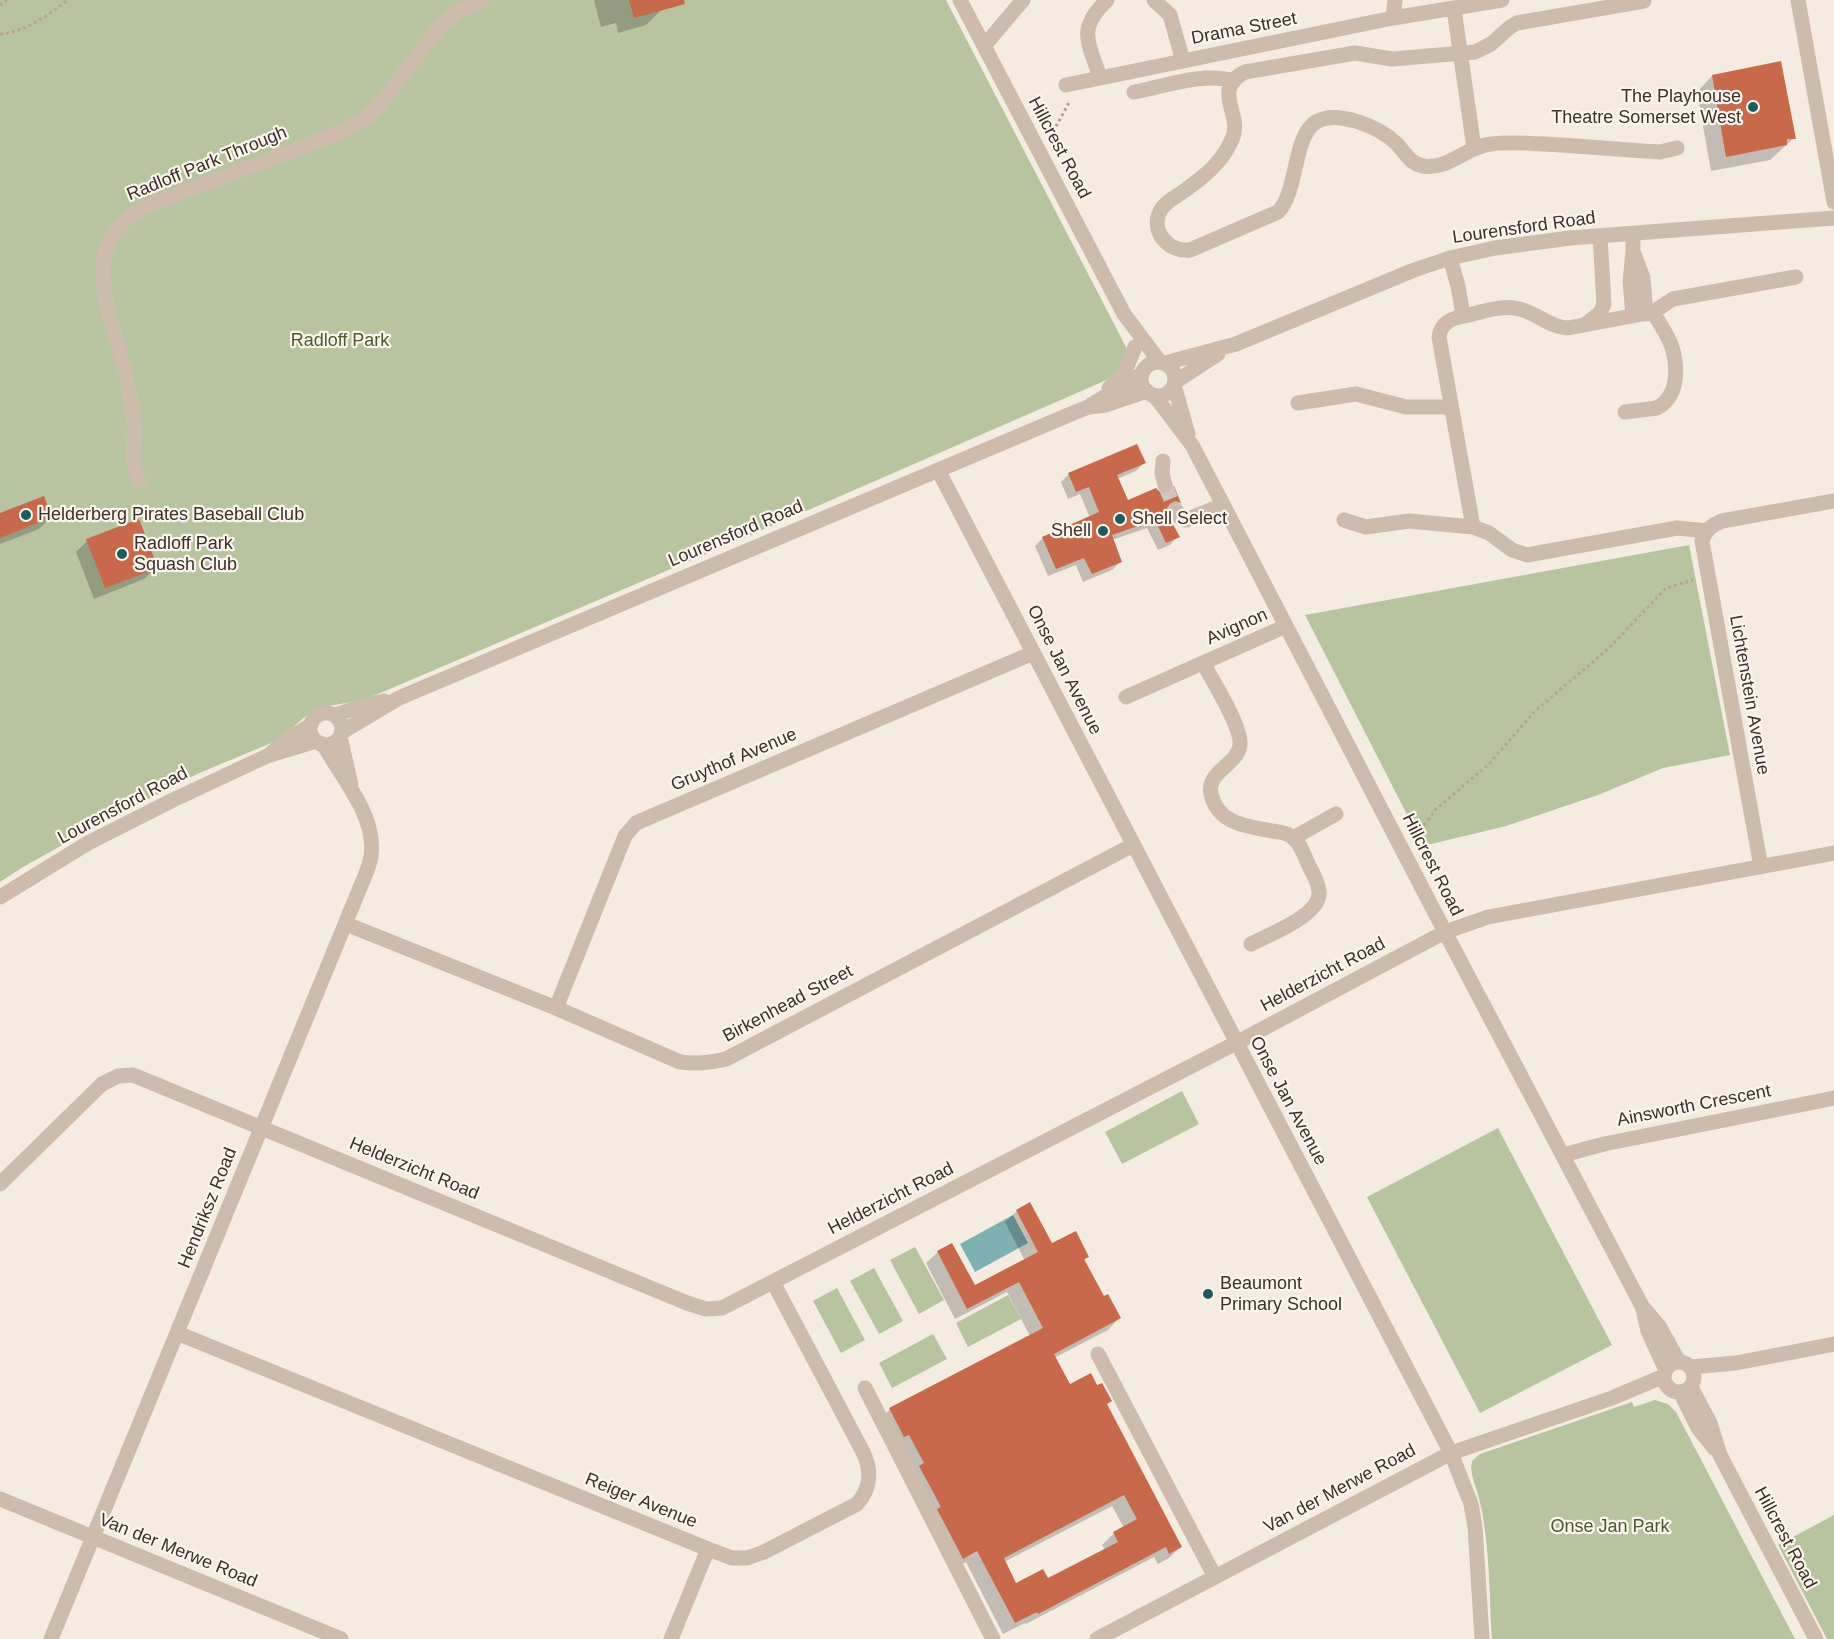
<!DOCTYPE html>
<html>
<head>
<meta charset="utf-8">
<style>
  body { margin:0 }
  canvas { display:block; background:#f4ebe1 }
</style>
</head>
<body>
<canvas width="1834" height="1639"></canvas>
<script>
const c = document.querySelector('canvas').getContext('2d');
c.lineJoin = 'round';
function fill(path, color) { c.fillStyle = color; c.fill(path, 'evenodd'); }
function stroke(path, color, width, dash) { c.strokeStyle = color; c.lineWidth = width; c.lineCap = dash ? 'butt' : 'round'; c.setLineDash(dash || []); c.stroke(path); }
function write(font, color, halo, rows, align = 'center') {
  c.font = font + ' Helvetica,sans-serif'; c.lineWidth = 4.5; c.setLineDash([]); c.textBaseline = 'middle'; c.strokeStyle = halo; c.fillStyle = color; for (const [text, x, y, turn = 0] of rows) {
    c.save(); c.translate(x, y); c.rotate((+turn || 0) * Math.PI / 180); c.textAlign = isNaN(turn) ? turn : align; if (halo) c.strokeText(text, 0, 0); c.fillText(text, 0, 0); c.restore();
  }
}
fill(new Path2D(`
  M 0,0 L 946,0 L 1126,347 C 1126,363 1115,375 1102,382 L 781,522 L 364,700 L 316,708 L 276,741 L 197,774 L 102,823 L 23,867 L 0,882 Z
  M 1689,545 L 1730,755 L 1663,768 L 1598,795 L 1506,826 L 1423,846 L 1305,615 Z
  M 1182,1091 L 1199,1124 L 1122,1164 L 1105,1132 Z
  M 1498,1128 L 1612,1345 L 1480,1413 L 1367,1197 Z
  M 915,1247 L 944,1300 L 919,1314 L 890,1260 Z
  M 874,1268 L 903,1321 L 879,1334 L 850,1281 Z
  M 837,1288 L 865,1340 L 841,1353 L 813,1301 Z
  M 1008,1295 L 1021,1319 L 968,1347 L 956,1323 Z
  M 933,1334 L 947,1359 L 892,1388 L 879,1363 Z
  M 1655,1400 L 1668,1404 L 1676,1412 L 1795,1639 L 1492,1639 C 1489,1592 1490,1543 1479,1498 C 1476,1485 1469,1474 1472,1461 L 1480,1454 L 1632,1402 L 1634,1407 Z
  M 1834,1515 L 1834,1639 L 1827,1639 L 1778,1545 Z`), '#b8c4a0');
fill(new Path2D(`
  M 1013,1215 L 1028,1243 L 975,1272 L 960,1244 Z`), '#7fb0b2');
fill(new Path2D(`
  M 594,0 L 678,0 L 660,11 L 646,25 L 618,33 L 616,23 L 601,27 Z
  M 1712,76 L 1794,138 L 1770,160 L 1711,171 L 1697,92 Z
  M 1144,463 L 1136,471 L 1117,479 L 1127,502 L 1167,496 L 1174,489 L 1180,503 L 1172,511 L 1167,509 L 1165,512 L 1178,536 L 1170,545 L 1158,550 L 1147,528 L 1112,540 L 1121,561 L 1112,570 L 1083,582 L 1076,565 L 1048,576 L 1035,546 L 1043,538 L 1090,518 L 1080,494 L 1068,499 L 1061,482 L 1069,474 Z
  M 0,515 L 51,517 L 39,529 L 0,544 Z
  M 87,541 L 156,568 L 144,579 L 94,599 L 76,552 Z
  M 1017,1211 L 1051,1245 L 1087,1257 L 1084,1261 L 1103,1298 L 1119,1318 L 1108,1330 L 1054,1358 L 1069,1386 L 1106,1405 L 1180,1547 L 1169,1558 L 1158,1564 L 1154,1557 L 1026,1624 L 1025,1623 L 1003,1634 L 966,1562 L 952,1569 L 879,1421 L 890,1409 L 1030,1336 L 1007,1292 L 955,1319 L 926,1263 L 938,1252 L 974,1288 L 1025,1261 L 1005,1222 ZM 1112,1506 L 1124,1528 L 1114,1533 L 1102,1545 L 1105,1550 L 1048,1580 L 1016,1585 L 1004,1562 Z`), '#0003');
fill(new Path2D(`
  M 629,0 L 684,0 L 685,4 L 634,18 Z
  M 1781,61 L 1796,139 L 1787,139 L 1787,145 L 1726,157 L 1712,75 Z
  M 1137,444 L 1146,463 L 1117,475 L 1128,500 L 1156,488 L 1162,494 L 1168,494 L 1172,492 L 1174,486 L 1181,503 L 1176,501 L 1171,503 L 1168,506 L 1166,512 L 1180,537 L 1166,543 L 1155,520 L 1112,535 L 1122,562 L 1092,574 L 1084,558 L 1056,569 L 1042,537 L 1099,512 L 1089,487 L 1076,492 L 1068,473 Z
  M 44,496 L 52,517 L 0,538 L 0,513 Z
  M 139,519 L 158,568 L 105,588 L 86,539 Z
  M 1030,1202 L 1052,1243 L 1076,1231 L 1089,1257 L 1084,1259 L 1104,1296 L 1108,1294 L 1121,1318 L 1054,1354 L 1070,1384 L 1091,1373 L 1097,1385 L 1102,1383 L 1112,1401 L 1107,1404 L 1182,1547 L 1169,1554 L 1166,1547 L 1038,1614 L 1037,1612 L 1015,1623 L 977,1551 L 963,1559 L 937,1509 L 941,1507 L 919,1466 L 924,1463 L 909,1435 L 904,1437 L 889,1408 L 1043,1328 L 1019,1282 L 967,1309 L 937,1251 L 952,1243 L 975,1285 L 1038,1252 L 1016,1210 ZM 1124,1495 L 1137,1519 L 1113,1532 L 1118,1542 L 1048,1578 L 1043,1569 L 1016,1583 L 1004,1558 Z`), '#c8694b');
stroke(new Path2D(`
  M 1165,485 L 1176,511`), '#cfc6bd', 15, [15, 8]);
stroke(new Path2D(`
  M 0,5 L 7,0
  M 0,34 C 26,32 48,15 68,0
  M 1050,137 L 1070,101
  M 1414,840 L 1435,810 L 1489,764 L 1534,712 L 1608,649 L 1666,588 L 1693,580`), '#b9a596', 3, [3, 3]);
stroke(new Path2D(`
  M 960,0 L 1124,314 L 1160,362
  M 1154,0 L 1170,15 L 1183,61
  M 1798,0 L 1834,202
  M 1644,1 L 1517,23 L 1510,27 L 1491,44 L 1475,52 L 1392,59 L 1355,53 L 1245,72 C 1211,90 1242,113 1233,137 C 1223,162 1205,176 1184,191 C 1177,196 1167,201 1162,208 C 1148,228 1167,253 1190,250 L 1278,212 C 1298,192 1293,136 1316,122 C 1337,109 1379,127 1396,143 C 1404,151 1410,164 1423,166 C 1449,170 1467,146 1491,144 C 1513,141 1537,144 1560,145 C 1593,147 1626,150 1660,152 L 1677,148
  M 1454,9 L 1474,148
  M 1393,18 L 1395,0
  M 984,46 L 1023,0
  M 1100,78 C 1089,42 1076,30 1107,0
  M 1066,85 L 1393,18 L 1502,0
  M 1134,92 C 1166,86 1202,72 1234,81
  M 1634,254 L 1643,278 L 1646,314
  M 1450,258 L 1458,286 L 1463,316 C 1480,313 1502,304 1519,309 C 1537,313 1549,327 1568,328 L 1653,312 L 1673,299 L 1796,277
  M 1463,316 C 1450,319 1441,323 1439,337 L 1473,527
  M 1633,316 L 1630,281 L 1633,252 L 1633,234
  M 1586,324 L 1600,313 L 1604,304 L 1600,236
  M1141 379a17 17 0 1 1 34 0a17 17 0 1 1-34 0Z
  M 1165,363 L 1236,344 L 1414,270 L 1450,258 L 1495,248 L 1570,238 L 1834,218
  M 1175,382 L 1218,354
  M 1174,385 L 1188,434
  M 1109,388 L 1125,371 L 1135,347
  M 1154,395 L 1192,445 L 1445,932 L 1642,1306 L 1659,1326 L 1679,1362
  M 1298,403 L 1356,394 L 1406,407 L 1451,407
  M 1091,405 L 1142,374
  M 1625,412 L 1657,408 C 1679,396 1678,368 1672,347 C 1668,335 1659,323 1653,312
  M 1163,461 L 1162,473 L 1165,485
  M 938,470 L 1451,1453 L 1471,1504 L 1475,1527 L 1482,1639
  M 139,481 C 137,475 135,469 134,463 C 132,449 136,435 134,422 C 133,410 130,397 128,385 C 117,323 68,244 147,206 L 331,136 L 361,121 L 378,107 L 440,26 L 459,11 L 483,0
  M 1176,511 L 1180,517 L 1186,520 L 1223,505
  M 1344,520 L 1366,527 L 1409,521 L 1473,527 L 1489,533 L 1512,550 L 1527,555 L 1677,528 L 1707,531
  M 1203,663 C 1213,681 1242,727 1240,745 C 1238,765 1206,771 1211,794 C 1218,824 1246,826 1272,831 C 1278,832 1284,832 1289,835 C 1300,841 1304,855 1309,866 C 1313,873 1318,882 1319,891 C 1322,915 1270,934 1251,944
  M 1126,697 L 1286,626
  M310 729a16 16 0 1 1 32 0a16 16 0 1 1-32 0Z
  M 335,715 L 356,708 L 384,701
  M 342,732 L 399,698 L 1071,414 L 1088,407 L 1106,405 L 1147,391
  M 340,737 L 351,785
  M 272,752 L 288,739 L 311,725
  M 1293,838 L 1336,814
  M 1761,867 L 1702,541 C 1705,530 1712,525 1722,521 L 1834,501
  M 0,897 L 88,843 L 173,800 L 267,756 L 316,741
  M 346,924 L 556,1008 L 680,1062 C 696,1064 710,1063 726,1059 L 1133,845
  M 556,1008 L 625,836 L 636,823 L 1033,653
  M 1563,1155 L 1604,1144 L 1834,1098
  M 0,1184 L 102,1084 L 118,1076 L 133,1075 L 687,1303 L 706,1309 L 722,1308 L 1236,1043 L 1445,932 L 1488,917 L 1834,853
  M 1643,1309 L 1648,1331 L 1666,1370
  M 177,1333 L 708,1549 L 732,1558 L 747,1558 L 764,1552 L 857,1504 C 871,1488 872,1471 863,1452 L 773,1282
  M 1098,1354 L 1215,1577
  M1664 1377a15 15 0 1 1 30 0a15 15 0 1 1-30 0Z
  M 1691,1367 L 1736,1363 L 1834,1344
  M 1691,1387 L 1710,1423 L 1720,1455 L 1816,1639
  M 865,1388 L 993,1639
  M 1680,1392 L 1698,1428 L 1714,1448
  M 0,1499 L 341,1639
  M 51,1639 L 364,878 C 367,871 370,863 371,856 C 377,816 341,777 323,744
  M 671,1639 L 708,1549
  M 1097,1639 L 1451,1453 L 1612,1398 L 1664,1376`), '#cdbbac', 15);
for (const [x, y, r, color] of [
  [1753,107,6,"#1f5a5e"],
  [26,515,6,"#1f5a5e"],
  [1120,519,6,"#1f5a5e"],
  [1103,531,6,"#1f5a5e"],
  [122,554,6,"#1f5a5e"],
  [1208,1294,6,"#1f5a5e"]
]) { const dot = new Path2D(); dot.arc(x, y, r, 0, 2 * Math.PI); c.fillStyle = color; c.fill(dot); stroke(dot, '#fbf5ee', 2); }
write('18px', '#3b302b', '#fbf5ee', [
  ["Drama Street",1244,29,-11],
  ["Hillcrest Road",1059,148,62],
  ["Radloff Park Through",207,164,-22],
  ["Lourensford Road",1524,228,-8],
  ["Lourensford Road",736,534,-23],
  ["Avignon",1237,627,-24],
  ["Onse Jan Avenue",1064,670,63],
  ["Lichtenstein Avenue",1749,695,80],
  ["Gruythof Avenue",734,760,-23],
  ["Lourensford Road",123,806,-28],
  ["Hillcrest Road",1432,865,63],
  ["Helderzicht Road",1323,975,-28],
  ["Birkenhead Street",788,1004,-28],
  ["Onse Jan Avenue",1288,1101,62],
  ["Ainsworth Crescent",1694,1106,-11],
  ["Helderzicht Road",414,1169,22],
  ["Helderzicht Road",891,1199,-27],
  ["Hendriksz Road",208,1208,-68],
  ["Van der Merwe Road",1340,1489,-28],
  ["Reiger Avenue",641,1501,22],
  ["Hillcrest Road",1785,1538,62],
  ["Van der Merwe Road",178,1551,22]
]);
write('18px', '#3b302b', '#fbf5ee', [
  ["The Playhouse",1741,97,"right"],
  ["Theatre Somerset West",1741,118,"right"],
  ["Helderberg Pirates Baseball Club",38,515],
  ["Shell Select",1132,519],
  ["Shell",1091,531,"right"],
  ["Radloff Park",134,544],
  ["Squash Club",134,565],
  ["Beaumont",1220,1284],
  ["Primary School",1220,1305]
], 'left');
write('18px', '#4a5a2e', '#fbf5ee', [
  ["Radloff Park",340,341],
  ["Onse Jan Park",1610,1527]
]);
</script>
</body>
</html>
